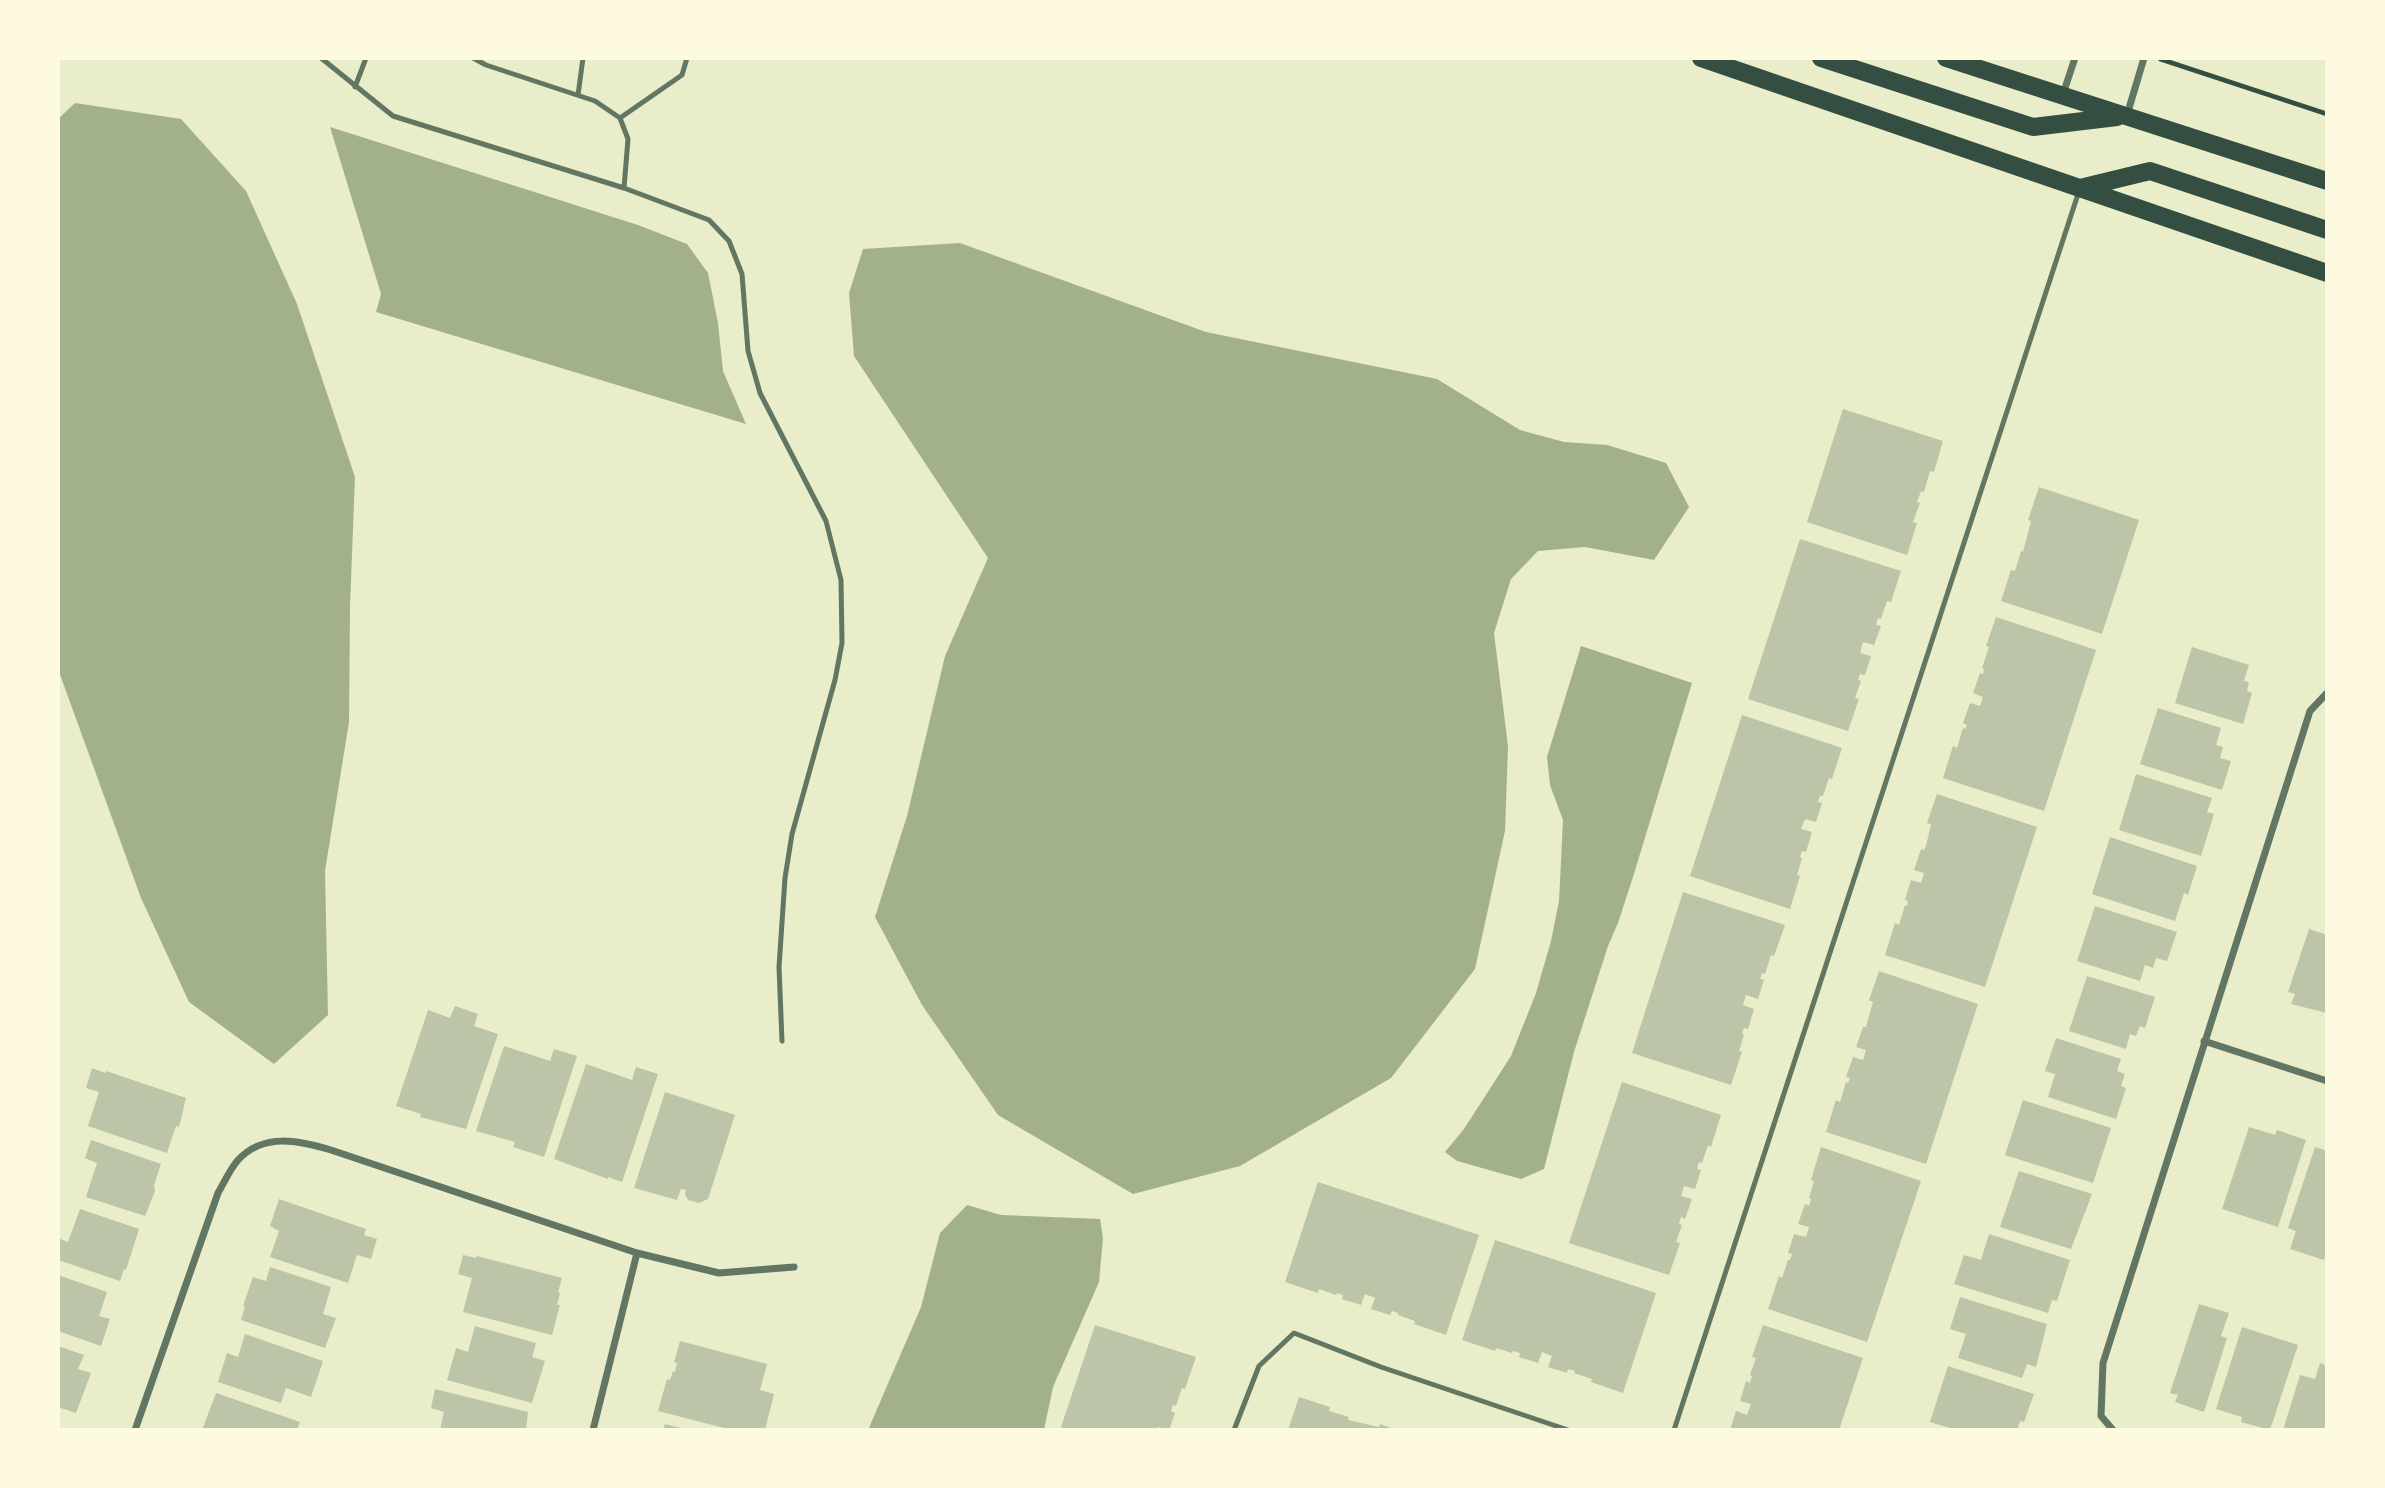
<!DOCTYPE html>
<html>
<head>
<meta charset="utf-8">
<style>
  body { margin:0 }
  #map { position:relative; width:2385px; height:1488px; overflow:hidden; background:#e9edc9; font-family:Figtree,sans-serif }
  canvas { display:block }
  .frame { position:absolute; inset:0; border:60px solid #fefae0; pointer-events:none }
</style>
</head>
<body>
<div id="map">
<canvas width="2385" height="1488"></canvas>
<div class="frame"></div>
</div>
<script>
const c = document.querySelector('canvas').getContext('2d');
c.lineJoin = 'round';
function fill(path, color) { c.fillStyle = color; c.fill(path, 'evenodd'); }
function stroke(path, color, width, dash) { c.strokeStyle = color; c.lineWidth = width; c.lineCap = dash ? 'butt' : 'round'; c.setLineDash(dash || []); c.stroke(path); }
fill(new Path2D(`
  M 75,103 L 181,119 L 246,191 L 297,304 L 355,477 L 350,606 L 349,722 L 325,871 L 328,1015 L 274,1064 L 189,1002 L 141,898 L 58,669 L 58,119 Z
  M 330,127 L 638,225 L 687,244 L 708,273 L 718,323 L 723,371 L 746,424 L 376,312 L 381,294 Z
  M 960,243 L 1206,332 L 1437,379 L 1520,430 L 1564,442 L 1607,445 L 1666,463 L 1689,507 L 1654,560 L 1585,547 L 1538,551 L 1511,579 L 1494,633 L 1508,746 L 1505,831 L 1475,969 L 1391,1078 L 1240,1166 L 1133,1194 L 998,1115 L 922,1005 L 875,917 L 907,816 L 945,656 L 988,558 L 854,356 L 849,293 L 863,249 Z
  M 1581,646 L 1692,683 L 1633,877 L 1618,923 L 1608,946 L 1574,1052 L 1544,1169 L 1521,1179 L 1457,1161 L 1445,1152 L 1464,1129 L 1511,1056 L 1536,993 L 1551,941 L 1559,901 L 1563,820 L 1550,785 L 1547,757 Z
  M 967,1205 L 1001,1215 L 1100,1219 L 1103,1238 L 1099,1282 L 1053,1387 L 1044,1430 L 868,1430 L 921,1307 L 940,1233 Z`), '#a3b18a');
fill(new Path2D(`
  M 1843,409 L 1943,441 L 1934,472 L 1930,471 L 1924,492 L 1921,491 L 1917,502 L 1920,503 L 1913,522 L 1917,523 L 1907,555 L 1807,522 Z
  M 2039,487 L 2139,520 L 2102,634 L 2001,601 L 2011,570 L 2015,571 L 2021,551 L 2023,552 L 2031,521 L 2028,520 Z
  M 1800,539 L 1901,571 L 1891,602 L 1887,601 L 1881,619 L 1878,618 L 1876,625 L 1881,626 L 1874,645 L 1863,642 L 1860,653 L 1871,656 L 1865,675 L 1860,674 L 1858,680 L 1861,681 L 1855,698 L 1859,699 L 1848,731 L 1748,699 Z
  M 1996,617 L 2096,650 L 2044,811 L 1943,778 L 1953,746 L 1957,748 L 1963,728 L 1965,729 L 1967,725 L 1963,723 L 1970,703 L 1980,706 L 1983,697 L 1973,693 L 1980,673 L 1983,674 L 1984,669 L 1982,668 L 1989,647 L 1986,646 Z
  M 2192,647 L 2249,665 L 2244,681 L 2249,682 L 2247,691 L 2252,693 L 2243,724 L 2175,703 Z
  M 2158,708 L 2221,728 L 2216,745 L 2223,747 L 2220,758 L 2231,761 L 2222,790 L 2140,764 Z
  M 1742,715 L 1842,748 L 1832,779 L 1829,778 L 1823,796 L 1820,796 L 1818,802 L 1822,803 L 1816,822 L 1805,819 L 1801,829 L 1812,832 L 1806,852 L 1802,851 L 1800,857 L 1802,858 L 1797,875 L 1800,876 L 1790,909 L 1690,876 Z
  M 2136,774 L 2212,798 L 2207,812 L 2214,814 L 2201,856 L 2119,830 Z
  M 1937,794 L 2037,827 L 1985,987 L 1885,955 L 1895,923 L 1899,925 L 1905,905 L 1907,906 L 1908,901 L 1905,900 L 1911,880 L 1921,883 L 1924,873 L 1914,870 L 1921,849 L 1924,850 L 1926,846 L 1931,824 L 1927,823 Z
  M 2110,837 L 2197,866 L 2188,895 L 2184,893 L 2175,921 L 2092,894 Z
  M 1683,892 L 1785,925 L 1774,956 L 1771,955 L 1765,974 L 1762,973 L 1760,979 L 1764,980 L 1758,999 L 1746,995 L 1743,1005 L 1754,1009 L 1748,1029 L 1744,1028 L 1742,1034 L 1744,1035 L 1739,1051 L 1742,1052 L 1731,1085 L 1632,1053 Z
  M 2095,906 L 2177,932 L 2167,961 L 2156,958 L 2153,968 L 2145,965 L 2140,981 L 2077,961 Z
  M 2309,929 L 2327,935 L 2327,1013 L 2291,1004 L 2295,994 L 2288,992 Z
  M 1879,971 L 1978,1004 L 1926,1164 L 1826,1132 L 1836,1100 L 1840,1102 L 1846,1082 L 1848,1083 L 1850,1078 L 1846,1077 L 1853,1057 L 1863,1060 L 1866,1050 L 1856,1047 L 1863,1027 L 1866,1027 L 1867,1023 L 1873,1002 L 1869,1000 Z
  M 2087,976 L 2155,997 L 2145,1028 L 2140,1026 L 2136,1036 L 2130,1034 L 2126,1049 L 2069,1031 Z
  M 455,1006 L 478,1014 L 474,1026 L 498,1034 L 466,1129 L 420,1117 L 421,1114 L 396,1106 L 428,1010 L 450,1018 Z
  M 2056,1038 L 2121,1059 L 2117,1071 L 2125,1074 L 2121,1086 L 2126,1088 L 2116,1119 L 2048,1097 L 2055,1074 L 2045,1071 Z
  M 504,1046 L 550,1061 L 554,1049 L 577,1056 L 544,1157 L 513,1147 L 515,1142 L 476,1131 Z
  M 586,1064 L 632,1080 L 636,1067 L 658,1074 L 622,1182 L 608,1177 L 608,1179 L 554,1159 Z
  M 92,1068 L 105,1073 L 106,1071 L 186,1098 L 179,1127 L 176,1126 L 167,1153 L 88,1126 L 99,1092 L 86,1088 Z
  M 1622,1082 L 1721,1115 L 1711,1147 L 1708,1145 L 1702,1163 L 1699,1162 L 1697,1169 L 1701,1170 L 1695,1189 L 1684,1186 L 1681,1196 L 1692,1199 L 1685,1219 L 1681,1217 L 1679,1224 L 1682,1225 L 1676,1242 L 1680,1243 L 1669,1275 L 1569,1243 Z
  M 665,1092 L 735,1115 L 708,1199 L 699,1203 L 688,1200 L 685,1194 L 686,1190 L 681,1189 L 677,1200 L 634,1188 Z
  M 2023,1100 L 2111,1128 L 2093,1183 L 2005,1155 Z
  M 2249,1127 L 2275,1135 L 2277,1130 L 2306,1140 L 2278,1227 L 2222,1209 Z
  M 91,1140 L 161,1164 L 154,1185 L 155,1191 L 145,1216 L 86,1197 L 97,1163 L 85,1158 Z
  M 1821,1147 L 1921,1181 L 1867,1342 L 1768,1309 L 1779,1276 L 1782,1278 L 1788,1260 L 1790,1260 L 1792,1254 L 1788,1253 L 1794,1234 L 1806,1237 L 1809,1227 L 1798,1224 L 1805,1204 L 1809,1206 L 1811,1199 L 1809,1198 L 1814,1181 L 1811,1180 Z
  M 2315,1147 L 2327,1151 L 2327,1250 L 2324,1260 L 2290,1249 L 2296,1231 L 2288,1228 Z
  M 2019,1171 L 2092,1194 L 2071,1249 L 2000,1227 Z
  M 1318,1182 L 1479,1235 L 1446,1335 L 1414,1324 L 1415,1321 L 1398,1315 L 1398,1313 L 1392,1311 L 1390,1315 L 1371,1309 L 1375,1298 L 1365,1294 L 1361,1305 L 1342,1299 L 1343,1295 L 1337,1293 L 1336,1295 L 1319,1289 L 1318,1293 L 1285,1282 Z
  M 279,1199 L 366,1229 L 364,1235 L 377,1239 L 371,1259 L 357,1255 L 348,1283 L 270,1257 L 279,1231 L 270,1226 Z
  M 80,1209 L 139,1229 L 126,1270 L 124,1269 L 120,1281 L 58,1260 L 58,1238 L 68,1242 Z
  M 1989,1234 L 2070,1260 L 2057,1301 L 2052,1300 L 2048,1313 L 1954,1284 L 1964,1255 L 1981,1260 Z
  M 1495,1240 L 1656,1293 L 1623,1393 L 1591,1382 L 1592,1379 L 1574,1373 L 1575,1371 L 1568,1369 L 1567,1373 L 1548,1367 L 1552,1356 L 1542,1352 L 1538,1363 L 1519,1357 L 1520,1353 L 1513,1351 L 1512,1353 L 1496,1348 L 1495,1351 L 1462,1340 Z
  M 463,1255 L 476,1258 L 477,1256 L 562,1278 L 558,1292 L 560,1293 L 557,1305 L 560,1305 L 552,1335 L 463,1312 L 472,1278 L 458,1274 Z
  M 270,1267 L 331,1287 L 323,1314 L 336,1318 L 325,1348 L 241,1320 L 245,1307 L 243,1306 L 253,1277 L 266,1281 Z
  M 58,1275 L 107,1292 L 99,1316 L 110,1319 L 101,1346 L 58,1331 Z
  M 1960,1297 L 2047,1324 L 2036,1367 L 2027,1364 L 2022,1378 L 1958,1358 L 1966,1334 L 1950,1329 Z
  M 2199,1304 L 2229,1313 L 2221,1336 L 2227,1338 L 2204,1412 L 2175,1402 L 2178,1395 L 2170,1393 Z
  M 1095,1325 L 1196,1357 L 1185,1389 L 1182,1388 L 1176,1406 L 1173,1405 L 1171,1411 L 1175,1413 L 1169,1430 L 1158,1427 L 1157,1430 L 1060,1430 Z
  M 1763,1325 L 1863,1358 L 1839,1430 L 1730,1430 L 1736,1411 L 1747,1415 L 1751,1404 L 1740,1401 L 1746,1381 L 1750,1383 L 1752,1376 L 1750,1375 L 1756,1358 L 1752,1357 Z
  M 475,1326 L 536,1343 L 532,1357 L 545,1361 L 532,1403 L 447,1380 L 456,1348 L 468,1352 Z
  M 2242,1327 L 2298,1345 L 2270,1430 L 2241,1422 L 2242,1417 L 2216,1409 Z
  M 245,1334 L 323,1361 L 311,1397 L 286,1388 L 281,1403 L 218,1382 L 227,1353 L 238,1357 Z
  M 680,1341 L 767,1364 L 760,1390 L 774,1394 L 765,1430 L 732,1430 L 658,1411 L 667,1379 L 670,1380 L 673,1371 L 675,1372 L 677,1363 L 674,1362 Z
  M 58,1346 L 84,1355 L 78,1369 L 91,1373 L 76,1413 L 58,1407 Z
  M 2320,1363 L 2327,1366 L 2327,1430 L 2283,1430 L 2300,1375 L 2315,1379 Z
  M 1948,1366 L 2034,1394 L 2024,1422 L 2020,1421 L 2017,1430 L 1956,1430 L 1930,1422 Z
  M 435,1389 L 528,1412 L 526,1430 L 440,1430 L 444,1412 L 431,1408 Z
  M 216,1393 L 300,1422 L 297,1430 L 202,1430 Z
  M 1299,1397 L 1330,1407 L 1329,1411 L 1349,1417 L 1348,1420 L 1379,1427 L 1380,1424 L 1397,1430 L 1288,1430 Z
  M 665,1424 L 685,1429 L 685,1430 L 663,1430 Z`), '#bcc5a7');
stroke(new Path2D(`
  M 2160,59 L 2327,114`), '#344e41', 4.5);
stroke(new Path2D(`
  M 321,58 L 393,116 L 624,188 L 709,220 L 729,241 L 742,274 L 748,351 L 760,393 L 826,521 L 841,580 L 842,643 L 835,680 L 792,834 L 785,878 L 779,967 L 782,1041
  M 473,58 L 486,65 L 595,101 L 620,118 L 628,139 L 624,188
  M 355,87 L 366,58
  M 578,95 L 583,58
  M 620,118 L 682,75 L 687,58
  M 1234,1430 L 1259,1366 L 1294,1333 L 1381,1367 L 1568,1430
  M 1674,1430 L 2079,191`), '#617663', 5);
stroke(new Path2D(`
  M 2063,94 L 2075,58
  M 2127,115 L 2144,58
  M 2204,1041 L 2327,1081
  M 135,1430 L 218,1193 C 224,1183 230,1169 238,1160 C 264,1132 300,1141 331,1150 L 637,1253 L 719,1273 L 794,1267
  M 593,1430 L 637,1253
  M 2113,1430 L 2101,1416 L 2103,1363 L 2310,711 L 2327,693`), '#617663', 7);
stroke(new Path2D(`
  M 1701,58 L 2327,273
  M 1821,58 L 2033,127 L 2117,117
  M 1946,58 L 2327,181
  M 2080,188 L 2150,171 L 2327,230`), '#344e41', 18);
</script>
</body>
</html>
